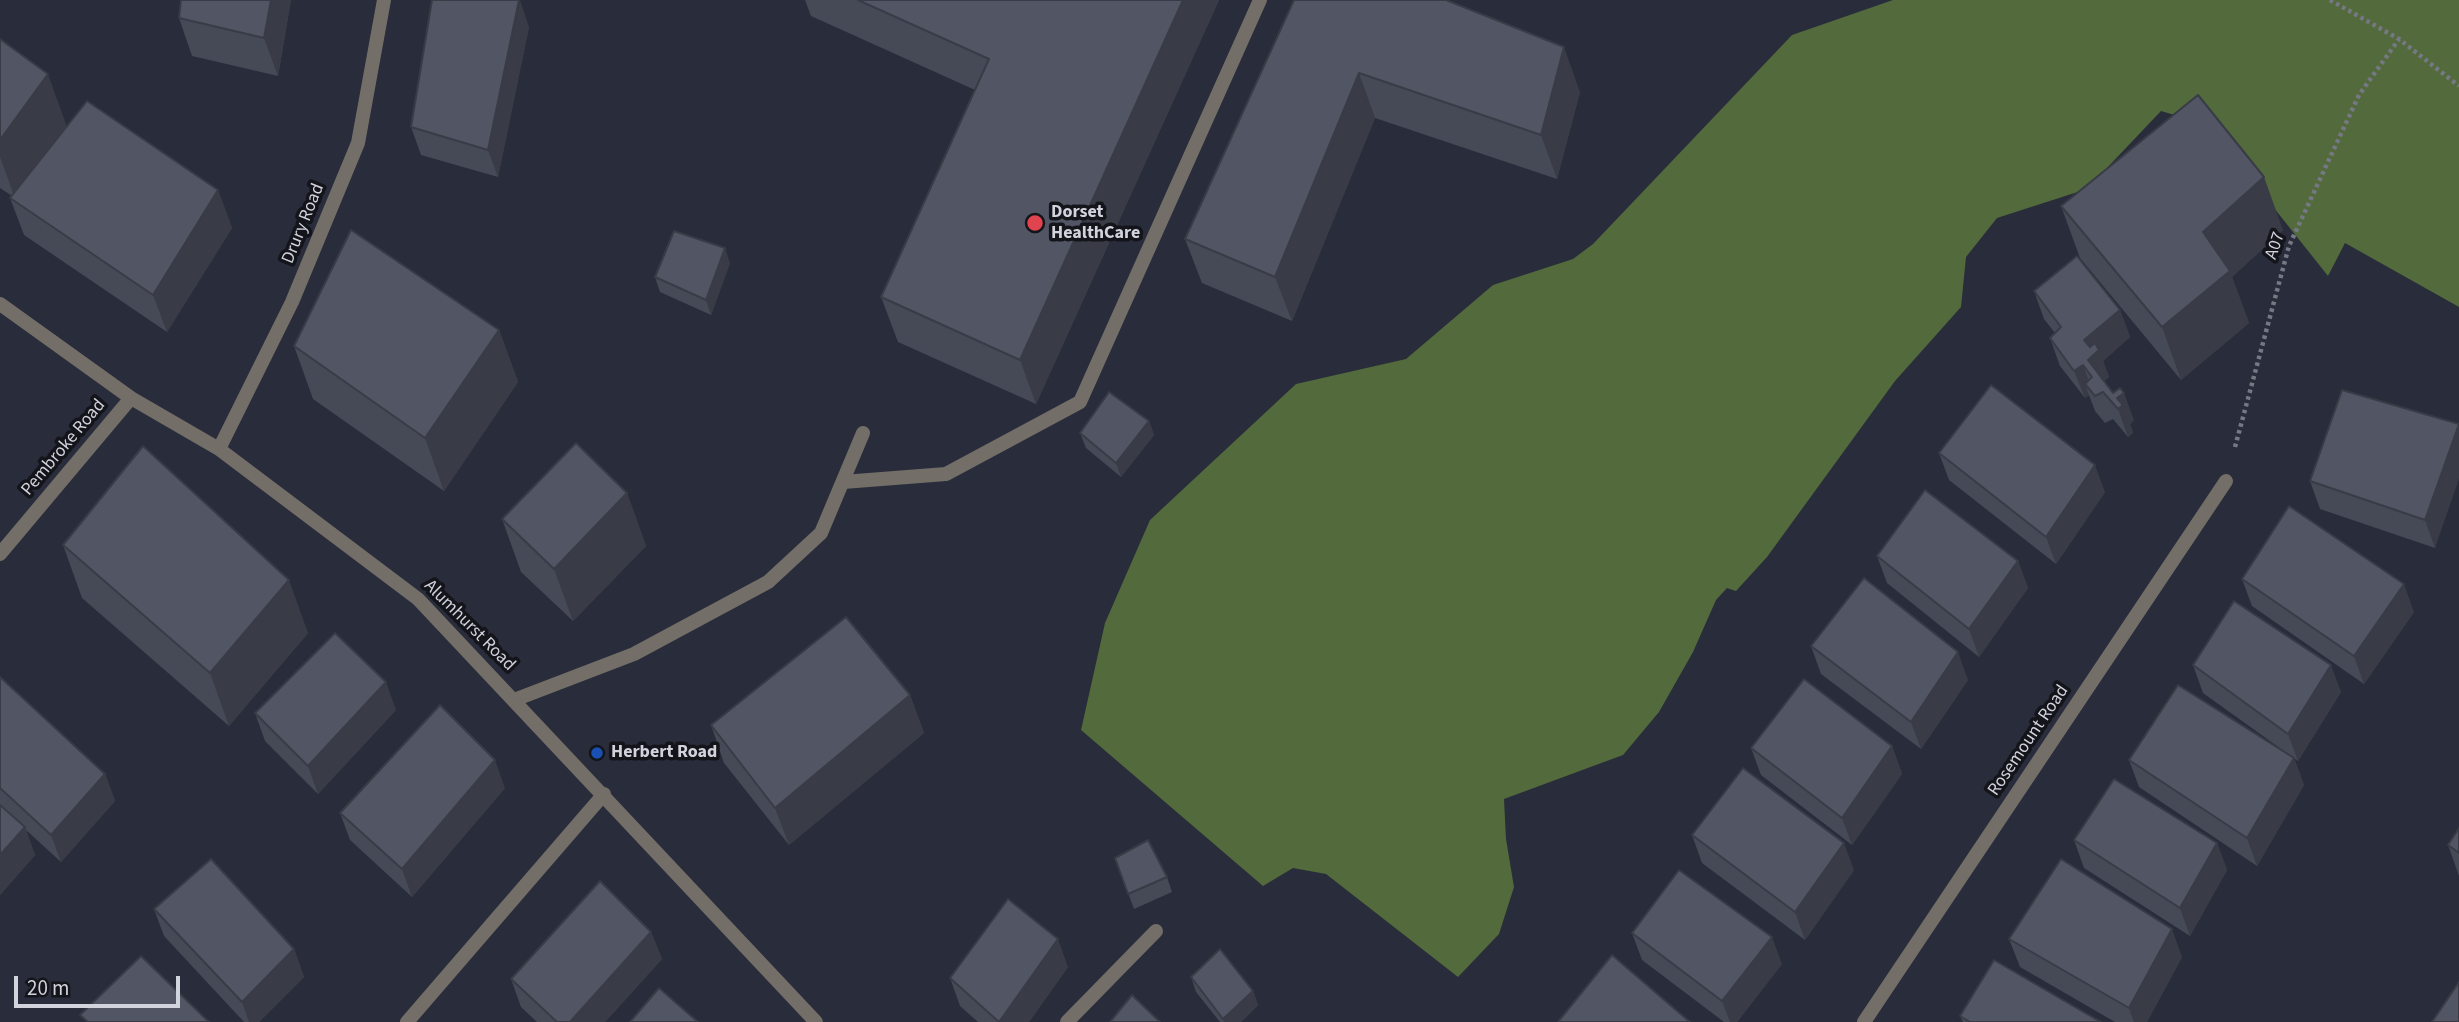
<!DOCTYPE html>
<html>
<head>
<meta charset="utf-8">
<style>
  body { margin:0 }
  #map { position:relative; width:2459px; height:1022px; overflow:hidden; background:#292c3a; font-family:"Source Sans 3",sans-serif }
  canvas { display:block }
  .scale { position:absolute; left:14px; top:976px; width:166px; height:32px; box-sizing:border-box; border:4px solid #d1d4dd; border-top:0; padding-left:9px; font-size:21px; line-height:24px; white-space:nowrap; color:#d1d4dd; -webkit-text-stroke:5px #14151b; paint-order:stroke }
</style>
</head>
<body>
<div id="map">
<canvas width="2459" height="1022"></canvas>
<div class="scale">20 m</div>
</div>
<script>
const c = document.querySelector('canvas').getContext('2d');
c.lineJoin = 'round';
function fill(path, color) { c.fillStyle = color; c.fill(path, 'evenodd'); }
function stroke(path, color, width, dash) { c.strokeStyle = color; c.lineWidth = width; c.lineCap = dash ? 'butt' : 'round'; c.setLineDash(dash || []); c.stroke(path); }
function write(font, color, halo, rows, align = 'center') {
  c.font = font + ' "Source Sans 3",sans-serif'; c.lineWidth = 7; c.setLineDash([]); c.textBaseline = 'middle'; c.strokeStyle = halo; c.fillStyle = color; for (const [text, x, y, turn = 0] of rows) {
    c.save(); c.translate(x, y); c.rotate((+turn || 0) * Math.PI / 180); c.textAlign = isNaN(turn) ? turn : align; if (halo) c.strokeText(text, 0, 0); c.fillText(text, 0, 0); c.restore();
  }
}
fill(new Path2D(`
  M 1893,0 L 2459,0 L 2459,307 L 2345,243 L 2328,276 L 2208,125 L 2161,111 L 2087,189 L 1997,218 L 1966,257 L 1961,307 L 1895,381 L 1767,557 L 1736,591 L 1727,588 L 1716,600 L 1693,652 L 1659,712 L 1623,755 L 1504,799 L 1506,839 L 1514,887 L 1499,934 L 1458,977 L 1326,874 L 1293,868 L 1263,886 L 1081,730 L 1105,623 L 1150,520 L 1296,384 L 1406,359 L 1493,285 L 1573,259 L 1593,244 L 1792,35 Z`), '#526a3c');
stroke(new Path2D(`
  M 2330,0 L 2399,39 L 2459,86
  M 2235,447 L 2289,246 L 2359,95 L 2399,39`), '#767984', 4.5, [3.5, 3.5]);
stroke(new Path2D(`
  M 843,482 L 946,474 L 1080,402 L 1260,0
  M 514,700 L 634,654 L 768,582 L 821,533 L 863,433
  M 1067,1022 L 1156,931`), '#746e68', 14);
stroke(new Path2D(`
  M 0,304 L 131,398 L 219,449 L 418,599 L 816,1022
  M 219,449 L 292,302 L 358,143 L 384,0
  M 0,554 L 131,398
  M 407,1022 L 604,794
  M 1864,1022 L 2226,481`), '#746e68', 14);
fill(new Path2D(`
  M 181,0 L 291,0 L 278,76 L 192,56 L 179,18 Z
  M 805,0 L 1219,0 L 1036,404 L 898,342 L 881,297 L 975,90 L 811,16 Z
  M 1294,0 L 1580,92 L 1557,179 L 1375,118 L 1292,321 L 1202,283 L 1185,239 Z
  M 529,27 L 498,177 L 421,155 L 411,127 Z
  M 0,39 L 67,127 L 218,190 L 232,228 L 167,332 L 24,235 L 10,198 L 12,196 L 0,188 Z
  M 2061,206 L 2283,230 L 2232,277 L 2249,323 L 2181,380 L 2080,258 Z
  M 730,263 L 711,315 L 660,292 L 655,277 Z
  M 2034,291 L 2120,310 L 2130,337 L 2103,361 L 2109,377 L 2104,381 L 2134,420 L 2130,424 L 2133,433 L 2128,437 L 2113,419 L 2105,423 L 2095,411 L 2089,395 L 2085,398 L 2060,366 L 2050,338 L 2055,333 L 2044,319 Z
  M 499,330 L 518,382 L 444,491 L 313,399 L 294,346 Z
  M 1149,421 L 1154,435 L 1121,477 L 1086,448 L 1080,433 Z
  M 2459,424 L 2435,548 L 2320,509 L 2310,481 Z
  M 1939,453 L 2105,492 L 2056,564 L 1949,480 Z
  M 627,493 L 646,546 L 573,621 L 521,572 L 502,519 Z
  M 63,545 L 308,633 L 229,726 L 82,598 Z
  M 1877,556 L 2018,561 L 2028,588 L 1979,657 L 1887,583 Z
  M 2242,579 L 2414,612 L 2364,684 L 2252,606 Z
  M 1811,646 L 1968,680 L 1921,749 L 1821,674 Z
  M 2193,665 L 2341,692 L 2298,761 L 2294,758 L 2304,785 L 2257,866 L 2139,787 L 2129,760 L 2288,754 L 2203,693 Z
  M 0,677 L 105,774 L 115,801 L 61,862 L 26,830 L 35,855 L 0,895 Z
  M 910,695 L 924,733 L 789,845 L 724,763 L 711,725 Z
  M 396,710 L 318,794 L 265,741 L 255,713 Z
  M 1892,746 L 1902,774 L 1852,845 L 1761,775 L 1751,748 Z
  M 505,788 L 412,897 L 350,840 L 340,813 Z
  M 2459,828 L 2459,876 L 2448,845 Z
  M 1692,835 L 1854,870 L 1805,940 L 1702,863 Z
  M 2074,840 L 2217,843 L 2227,870 L 2190,936 L 2084,868 Z
  M 1115,858 L 1167,877 L 1172,892 L 1134,909 Z
  M 154,909 L 294,949 L 304,977 L 259,1022 L 244,1022 L 164,936 Z
  M 651,932 L 662,959 L 605,1022 L 537,1022 L 521,1007 L 511,979 Z
  M 1632,933 L 1782,964 L 1737,1022 L 1724,1022 L 1642,960 Z
  M 2009,939 L 2182,957 L 2147,1022 L 2115,1022 L 2020,967 Z
  M 1068,967 L 1029,1022 L 978,1022 L 960,1006 L 950,978 Z
  M 1191,977 L 1253,991 L 1258,1005 L 1241,1022 L 1220,1022 L 1196,992 Z
  M 1960,1016 L 2101,1022 L 1963,1022 Z`), '#464956');
fill(new Path2D(`
  M 271,0 L 291,0 L 278,76 L 264,38 Z
  M 520,0 L 529,27 L 498,177 L 488,150 Z
  M 1183,0 L 1219,0 L 1036,404 L 1020,360 Z
  M 1564,47 L 1580,92 L 1557,179 L 1541,135 Z
  M 1359,73 L 1375,118 L 1292,321 L 1275,277 Z
  M 48,74 L 67,127 L 15,198 L 0,157 L 0,140 Z
  M 2264,177 L 2283,230 L 2232,277 L 2249,323 L 2181,380 L 2162,327 L 2203,232 Z
  M 218,190 L 232,228 L 167,332 L 153,295 Z
  M 725,248 L 730,263 L 711,315 L 706,300 Z
  M 2120,310 L 2130,337 L 2103,361 L 2109,377 L 2098,387 L 2088,360 L 2084,340 Z
  M 499,330 L 518,382 L 444,491 L 425,438 Z
  M 2083,365 L 2093,393 L 2085,384 L 2089,395 L 2085,398 L 2074,371 Z
  M 2124,393 L 2134,420 L 2130,424 L 2133,433 L 2128,437 L 2118,409 L 2117,398 Z
  M 1149,421 L 1154,435 L 1121,477 L 1116,463 Z
  M 2459,424 L 2459,479 L 2435,548 L 2425,520 Z
  M 2095,465 L 2105,492 L 2056,564 L 2046,537 Z
  M 627,493 L 646,546 L 573,621 L 554,569 Z
  M 2018,561 L 2028,588 L 1979,657 L 1969,629 Z
  M 289,580 L 308,633 L 229,726 L 210,673 Z
  M 2404,584 L 2414,612 L 2364,684 L 2354,656 Z
  M 1958,652 L 1968,680 L 1921,749 L 1911,722 Z
  M 2331,665 L 2341,692 L 2298,761 L 2288,734 Z
  M 386,682 L 396,710 L 318,794 L 308,766 Z
  M 910,695 L 924,733 L 789,845 L 775,808 Z
  M 1892,746 L 1902,774 L 1852,845 L 1842,818 Z
  M 2294,758 L 2304,785 L 2257,866 L 2247,838 Z
  M 495,760 L 505,788 L 412,897 L 402,869 Z
  M 105,774 L 115,801 L 61,862 L 51,835 Z
  M 25,827 L 35,855 L 0,895 L 0,855 Z
  M 1844,843 L 1854,870 L 1805,940 L 1795,912 Z
  M 2217,843 L 2227,870 L 2190,936 L 2180,908 Z
  M 2172,929 L 2182,957 L 2147,1022 L 2134,1022 L 2129,1008 Z
  M 651,932 L 662,959 L 605,1022 L 570,1022 Z
  M 1772,937 L 1782,964 L 1737,1022 L 1730,1022 L 1722,1001 Z
  M 1058,939 L 1068,967 L 1029,1022 L 1000,1022 Z
  M 294,949 L 304,977 L 259,1022 L 249,1022 L 242,1002 Z
  M 1253,991 L 1258,1005 L 1241,1022 L 1224,1022 L 1223,1019 Z`), '#393c46');
const building = new Path2D(`
  M 181,0 L 271,0 L 264,38 L 179,18 Z
  M 432,0 L 519,0 L 488,150 L 411,127 Z
  M 858,0 L 1183,0 L 1020,360 L 881,297 L 989,59 Z
  M 1294,0 L 1446,0 L 1564,47 L 1541,135 L 1359,73 L 1275,277 L 1185,239 Z
  M 0,39 L 48,74 L 0,140 Z
  M 2198,95 L 2264,177 L 2203,232 L 2230,271 L 2162,327 L 2061,206 Z
  M 87,101 L 218,190 L 153,295 L 10,198 Z
  M 351,230 L 499,330 L 425,438 L 294,346 Z
  M 674,231 L 725,248 L 706,300 L 655,277 Z
  M 2077,256 L 2120,310 L 2084,340 L 2090,347 L 2095,343 L 2099,350 L 2088,360 L 2113,393 L 2120,388 L 2124,393 L 2117,398 L 2123,405 L 2118,409 L 2103,392 L 2095,396 L 2085,384 L 2092,377 L 2083,365 L 2074,371 L 2050,338 L 2061,327 L 2034,291 Z
  M 1991,385 L 2095,465 L 2046,537 L 1939,453 Z
  M 2342,390 L 2459,424 L 2425,520 L 2310,481 Z
  M 1109,392 L 1149,421 L 1116,463 L 1080,433 Z
  M 576,443 L 627,493 L 554,569 L 502,519 Z
  M 143,446 L 289,580 L 210,673 L 63,545 Z
  M 1925,490 L 2018,561 L 1969,629 L 1877,556 Z
  M 2289,506 L 2404,584 L 2354,656 L 2242,579 Z
  M 1864,578 L 1958,652 L 1911,722 L 1811,646 Z
  M 2234,601 L 2331,665 L 2288,734 L 2193,665 Z
  M 846,617 L 910,695 L 775,808 L 711,725 Z
  M 335,633 L 386,682 L 308,766 L 255,713 Z
  M 0,677 L 105,774 L 51,835 L 0,788 Z
  M 1804,679 L 1892,746 L 1842,818 L 1751,748 Z
  M 2178,685 L 2294,758 L 2247,838 L 2129,760 Z
  M 440,705 L 495,760 L 402,869 L 340,813 Z
  M 1743,768 L 1844,843 L 1795,912 L 1692,835 Z
  M 2114,779 L 2217,843 L 2180,908 L 2074,840 Z
  M 0,805 L 25,827 L 0,855 Z
  M 2459,828 L 2459,853 L 2448,845 Z
  M 1148,840 L 1167,877 L 1128,894 L 1115,858 Z
  M 211,859 L 294,949 L 242,1002 L 154,909 Z
  M 2061,859 L 2172,929 L 2129,1008 L 2009,939 Z
  M 1679,870 L 1772,937 L 1722,1001 L 1632,933 Z
  M 600,881 L 651,932 L 570,1022 L 557,1022 L 511,979 Z
  M 1008,899 L 1058,939 L 999,1022 L 950,978 Z
  M 1220,949 L 1253,991 L 1223,1019 L 1191,977 Z
  M 1612,955 L 1690,1022 L 1558,1022 Z
  M 141,956 L 209,1022 L 88,1022 L 80,1015 Z
  M 1994,960 L 2101,1022 L 1970,1022 L 1960,1016 Z
  M 2459,982 L 2459,1022 L 2432,1022 Z
  M 659,988 L 698,1022 L 630,1022 Z
  M 1132,995 L 1160,1022 L 1110,1022 Z`);
fill(building, '#515564');
stroke(building, '#393c46', 2);
for (const [x, y, r, color] of [
  [1035,223,9,"#e0444e"],
  [597,753,7,"#1a4fb4"]
]) { const dot = new Path2D(); dot.arc(x, y, r, 0, 2 * Math.PI); c.fillStyle = color; c.fill(dot); stroke(dot, '#14151b', 2.5); }
write('bold 18px', '#d1d4dd', '#14151b', [
  ["Dorset",1051,213],
  ["HealthCare",1051,234],
  ["Herbert Road",611,753]
], 'left');
write('18px', '#d1d4dd', '#14151b', [
  ["Drury Road",304,224,-68],
  ["A07",2276,246,-71],
  ["Pembroke Road",64,448,-50],
  ["Alumhurst Road",469,626,45],
  ["Rosemount Road",2029,741,-56]
]);
</script>
</body>
</html>
